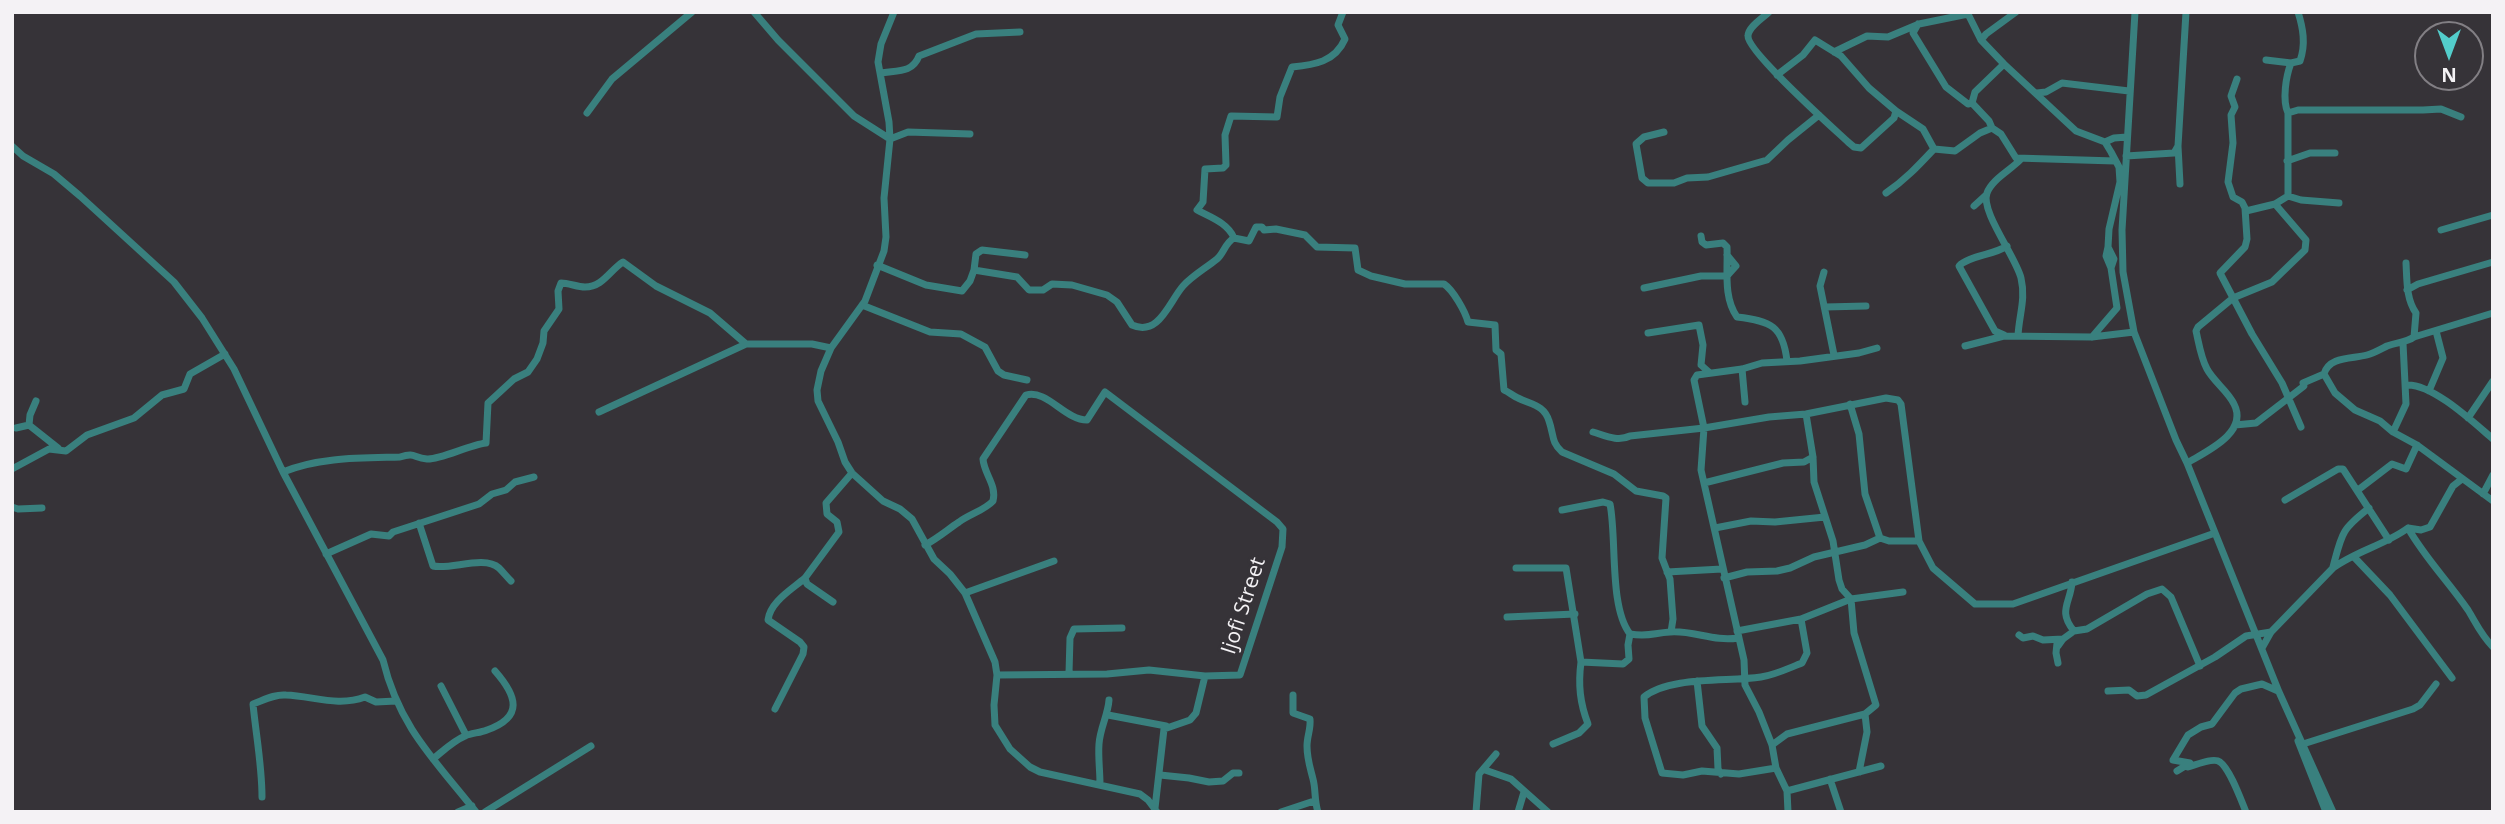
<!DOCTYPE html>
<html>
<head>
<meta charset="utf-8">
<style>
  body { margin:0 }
  #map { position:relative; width:2505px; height:824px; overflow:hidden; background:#363338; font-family:"Open Sans",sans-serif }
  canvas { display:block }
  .frame { position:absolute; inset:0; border:14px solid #f4f2f5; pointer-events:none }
  .north { position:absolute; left:2414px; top:21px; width:70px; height:70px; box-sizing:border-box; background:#363338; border:2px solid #827f84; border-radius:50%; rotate:180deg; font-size:19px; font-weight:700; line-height:28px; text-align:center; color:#f4f2f5 }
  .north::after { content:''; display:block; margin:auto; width:24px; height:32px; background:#53cdcb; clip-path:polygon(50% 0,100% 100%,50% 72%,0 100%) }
</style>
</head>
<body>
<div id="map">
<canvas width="2505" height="824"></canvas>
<div class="frame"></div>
<div class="north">N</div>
</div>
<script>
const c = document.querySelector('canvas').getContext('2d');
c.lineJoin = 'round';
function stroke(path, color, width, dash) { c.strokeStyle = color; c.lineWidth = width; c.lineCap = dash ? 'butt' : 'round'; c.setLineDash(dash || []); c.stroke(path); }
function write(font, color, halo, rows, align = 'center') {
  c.font = font + ' "Open Sans",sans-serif'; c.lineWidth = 6; c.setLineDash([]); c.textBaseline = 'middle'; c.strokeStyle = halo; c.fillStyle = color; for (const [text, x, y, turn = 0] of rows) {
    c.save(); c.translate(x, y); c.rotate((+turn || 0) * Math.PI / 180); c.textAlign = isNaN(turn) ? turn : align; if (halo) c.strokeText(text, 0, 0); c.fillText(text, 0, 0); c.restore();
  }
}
stroke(new Path2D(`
  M 754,12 L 778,40 L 854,116 L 890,139 L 908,132 L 970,134
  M 894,12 L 881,44 L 878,62 L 889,122 L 890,139 L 884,198 L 886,237 L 884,251 L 865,301 L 831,348 L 821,371 L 817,390 L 818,401 L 838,442 L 845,462 L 852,473 L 883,501 L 900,509 L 912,519 L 934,559 L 950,574 L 965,593 L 995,662 L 997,675 L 994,705 L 995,725 L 1010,749 L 1030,767 L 1040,772 L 1140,794 L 1148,800 L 1157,812
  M 1769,12 C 1763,18 1748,27 1748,36 C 1747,51 1832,127 1848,142 L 1854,147 L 1861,148 L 1894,118 L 1896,111
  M 1967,12 L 1981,40 L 2004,64 L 2076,131 L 2105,142 L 2111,152 L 2119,167 L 2120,182 L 2109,229 L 2108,247 L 2114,259 L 2111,268 L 2117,308 L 2092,337
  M 2135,12 L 2122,230 L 2123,272 L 2134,332 L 2176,440 L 2187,463 L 2279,692 L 2333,812
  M 1918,24 L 1913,33 L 1946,87 L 1968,104 L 1972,103
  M 1981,40 L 1986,34 L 2016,12
  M 1834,52 L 1867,36 L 1888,37 L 1919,24 L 1968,14
  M 2266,60 L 2291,63
  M 2004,64 L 1975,92 L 1972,103 L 1989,121 L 1992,128 L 2001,134 L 2016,158 L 2115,161
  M 880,73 C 896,70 912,74 919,56 L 976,34 L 1020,32
  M 1777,75 L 1803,55 L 1815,40 L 1841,56 L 1869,88 L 1896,111 L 1923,129 L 1934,149
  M 2237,79 L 2231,96 L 2235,107 L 2231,115 L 2233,143 L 2228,182 L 2233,197 L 2242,202 L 2245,208 L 2247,239 L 2245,247 L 2220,273 L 2252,334 L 2282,383 L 2301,427
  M 2037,93 L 2046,92 L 2062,83 L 2129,91
  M 587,113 L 612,79 L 692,12
  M 2288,113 L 2298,110 L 2423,110 L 2441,109 L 2461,117
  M 1664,132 L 1644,137 L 1636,144 L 1642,178 L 1648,183 L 1674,183 L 1687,178 L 1708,177 L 1767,160 L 1788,140 L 1819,115
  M 2105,142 L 2114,138 L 2127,137
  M 12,146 L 23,156 L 54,174 L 80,196 L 174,282 L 202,318 L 234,369 L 283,472 L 383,660 C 399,727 435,760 476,812
  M 2178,146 L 2180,184
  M 1934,149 L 1955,151 L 1980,133 L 1992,128
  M 2126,156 L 2174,153 L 2178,146 L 2186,12
  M 2287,161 L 2310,153 L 2335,153
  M 1886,193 C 1905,180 1918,166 1934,149
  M 2288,196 L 2288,113 C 2282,100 2286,76 2291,63 L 2300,61 C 2306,44 2303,28 2298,12
  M 1974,206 L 1986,195
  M 2246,211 L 2275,204 L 2288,196 L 2301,200 L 2339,203
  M 2441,230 L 2493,215
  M 1701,236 L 1702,242 L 1706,245 L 1723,243 L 1727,247 C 1728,270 1723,297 1737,317 C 1771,321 1783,326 1787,361
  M 1234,238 L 1249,241 L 1256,227 L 1262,227 L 1264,230 L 1276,229 L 1305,235 L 1317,247 L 1355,248 L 1358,270 L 1371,276 L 1405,284 L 1444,284 C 1453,290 1465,311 1468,322 L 1495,325 L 1496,350 L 1501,354 L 1504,390 C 1509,392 1513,396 1518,398 C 1532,405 1544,405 1549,421 C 1554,435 1551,442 1562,452 L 1614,474 L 1636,491 L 1663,496 L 1666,498 L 1662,558 L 1670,579 L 1673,619 L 1671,632
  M 1234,238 C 1228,223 1210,217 1197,210 L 1203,202 L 1205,169 L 1223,168 L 1226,165 L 1225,135 L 1231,116 L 1277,117 L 1280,97 L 1292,67 C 1314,65 1335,62 1345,39 L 1338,25 L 1343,12
  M 2108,247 L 2106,256 L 2111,268
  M 2406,263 C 2407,280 2406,299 2416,313 L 2414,337
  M 877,265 L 926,285 L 962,291 L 970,281 L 974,270 L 1017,277 L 1029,290 L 1043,290 L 1052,284 L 1072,285 L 1107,295 L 1117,302 L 1132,325 C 1159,337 1169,302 1183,286 C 1193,275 1206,268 1217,259 C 1224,253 1225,243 1234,238
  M 974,270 L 976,254 L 982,250 L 1025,255
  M 1824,272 L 1820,286 L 1834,355
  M 1727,276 L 1736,266 L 1727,255
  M 1644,288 L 1701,276 L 1727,276
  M 2407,290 L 2418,284 L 2493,262
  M 862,305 L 930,332 L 961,334 L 985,347 L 998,371 L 1004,375 L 1027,380
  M 1825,307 L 1866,306
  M 2493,313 L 2414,337 C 2405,343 2397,342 2387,346 C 2381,349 2374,353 2367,355 C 2352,359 2329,356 2324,374 L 2335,393 L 2355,410 L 2380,421 L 2393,432 L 2417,445 L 2493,501
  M 1648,333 L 1699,325 L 1703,345 L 1701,365 L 1710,373
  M 2004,335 L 1995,331 L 1959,266 C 1968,256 1994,255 2007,246
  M 2018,336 C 2019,315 2026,299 2021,278 C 2016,257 1980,211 1987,193 C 1992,179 2011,170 2021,159
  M 1965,346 L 2004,336 L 2092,337 L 2134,332
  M 1742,369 L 1745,402
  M 2406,385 C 2432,383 2473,422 2493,439
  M 2429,391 L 2443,358 L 2436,331
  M 36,401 L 30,415 L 29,425 L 58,448
  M 1850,404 L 1859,434 L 1865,494 L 1880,538
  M 599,412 L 746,344 L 812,344 L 831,348
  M 2468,418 L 2493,381
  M 2235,425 L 2256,423 L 2304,386 L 2303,383 L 2324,374
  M 16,428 L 29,425
  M 1593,432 C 1606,436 1618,442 1630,436 L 1704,428 L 1769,417 L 1806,414 L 1886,398 L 1898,400 L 1901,404 L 1919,541 L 1933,568 L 1975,604 L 2013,604 L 2215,533
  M 2393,432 L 2406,404 L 2403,343
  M 2187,463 C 2205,452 2249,433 2234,404 C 2228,391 2214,382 2207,369 C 2201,358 2199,344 2196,331 L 2198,327 L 2233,298 L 2272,282 L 2305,250 L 2306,240 L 2275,204
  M 12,469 L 49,449 L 66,451 L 87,435 L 134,418 L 162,395 L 184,389 L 190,374 L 225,354
  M 283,472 C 319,457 361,458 400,457 C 416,452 413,458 427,459 C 440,460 469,445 486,443 L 488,403 L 514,379 L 528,372 L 537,359 L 543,343 L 544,331 L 559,309 L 558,291 L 561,283 C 569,283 577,287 585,287 C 603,287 610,270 623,262 L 656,286 L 710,313 L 746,344
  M 1704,483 L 1783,463 L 1804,462 L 1813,457
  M 2358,490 L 2392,464 L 2406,469 L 2417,445
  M 2483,494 L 2493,475
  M 2285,500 L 2338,469 L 2343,469 L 2389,540
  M 12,507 L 18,509 L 42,508
  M 1562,510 L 1603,502 L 1610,504 C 1617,539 1609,607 1630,634 C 1649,637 1653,633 1670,632 C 1693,630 1714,642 1738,638
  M 419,523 L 433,566 C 451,570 484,555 499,568 C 503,572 507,577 511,581
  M 1715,528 L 1751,521 L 1775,522 L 1825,517
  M 2408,528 C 2425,558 2448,581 2468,610 C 2476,623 2481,635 2493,647
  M 925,545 C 938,538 947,530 959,522 C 970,514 985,510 993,501 C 997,485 984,474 983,459 L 1026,395 C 1047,389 1065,420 1087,420 L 1105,392 L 1277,522 L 1283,529 L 1282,547 L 1240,675 L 1205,676 L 1149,670 L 1107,674 L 997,675
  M 326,554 L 371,534 L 389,536 L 393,532 L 479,504 L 492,494 L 506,490 L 515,482 L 534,477
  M 2354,557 L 2390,595 L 2452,678
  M 2333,567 C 2342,533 2341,530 2369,508
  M 1516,568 L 1566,568 L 1581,662 L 1623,664 L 1629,659 L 1628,645 L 1630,634
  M 1667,572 L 1722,569
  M 1724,578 L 1747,572 L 1777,571 L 1790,568 L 1814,557 L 1865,545 L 1880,538 L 1889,541 L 1919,541
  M 2072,582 C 2071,602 2057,611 2074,631
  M 965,593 L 1054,561
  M 833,602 L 807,584 L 805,578 L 839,532 L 837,522 L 827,514 L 826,503 L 852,473
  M 1507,617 L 1575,614
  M 1737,631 L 1801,619 L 1851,599 L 1903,592
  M 2019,635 L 2023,638 L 2033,636 L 2043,640 L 2063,639
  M 2057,643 L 2056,653 L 2058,663
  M 2058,646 L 2063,639 L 2074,631 L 2087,629 L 2147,594 L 2162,589 L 2171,597 L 2200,666
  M 2262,648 L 2271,632 L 2333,568 C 2356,551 2385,545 2408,528 L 2421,530 L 2430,527 L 2453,486 L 2462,479
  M 1069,673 L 1070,638 L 1074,629 L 1122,628
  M 1697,681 L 1702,726 L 1717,748 L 1718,769 L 1721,774
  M 441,686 L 466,735
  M 2108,691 L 2129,690 L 2137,696 L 2146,695 L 2215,657 L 2246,636 L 2271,632
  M 1293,695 L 1293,713 L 1310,719 C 1311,729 1307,736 1307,746 C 1307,759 1310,767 1313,779 C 1316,790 1314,800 1318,812
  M 775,709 L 803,654 L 804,647 L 800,642 L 768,620 C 770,602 791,590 805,578
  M 1108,715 L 1166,726
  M 2298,741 L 2326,812
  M 1553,744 L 1579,733 L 1588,724 C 1580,703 1578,685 1581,662
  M 2303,744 L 2413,709 L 2420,705 L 2436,684
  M 1772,745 L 1787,734 L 1865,714 L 1876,705 L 1854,633 L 1851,599 L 1842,589 L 1839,580 L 1833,541 L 1814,482 L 1813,457 L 1806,414
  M 433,759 C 443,751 453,741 465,736 C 471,733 480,733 487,730 C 524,717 517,696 495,671
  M 2188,767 C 2195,765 2214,757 2220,762 C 2230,769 2241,800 2246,812
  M 1776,768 L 1739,774 L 1702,771 L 1683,775 L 1662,773 L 1645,718 L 1644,697 C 1669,676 1728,682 1761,677 C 1775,675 1789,668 1802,663 L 1807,653 L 1801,619
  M 1485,770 L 1511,779 L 1548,812
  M 2177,771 L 2190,763 L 2173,760 L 2188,735 L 2201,727 L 2212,724 L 2235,693 L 2241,689 L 2262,684 L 2278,691
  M 1859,772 L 1867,732 L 1865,714
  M 1160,775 L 1189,778 L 1209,782 L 1223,781 L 1233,773 L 1239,773
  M 1830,779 L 1841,812
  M 1100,784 C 1100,771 1098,757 1099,744 C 1100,728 1108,715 1109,700
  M 1787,791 L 1881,766
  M 262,797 C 262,766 256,735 253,704 C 264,700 274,694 286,695 C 313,696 338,707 365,697 L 376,702 L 396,701
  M 1155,808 L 1164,729 L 1190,720 L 1196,713 L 1205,676
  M 458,812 L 472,806
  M 485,812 L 591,746
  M 1281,812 L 1314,801
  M 1476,812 L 1479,774 L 1496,754
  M 1518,812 L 1524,792
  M 1788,812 L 1787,791 L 1776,768 L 1772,745 L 1759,712 L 1745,685 L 1744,660 L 1701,470 L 1704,428 L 1694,380 L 1697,375 L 1742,369 L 1762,363 L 1800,361 L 1859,353 L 1877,348`), '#39807e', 7);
write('21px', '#f4f2f5', '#363338', [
  ["Ijofi Street",1244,606,-72]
]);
</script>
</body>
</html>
